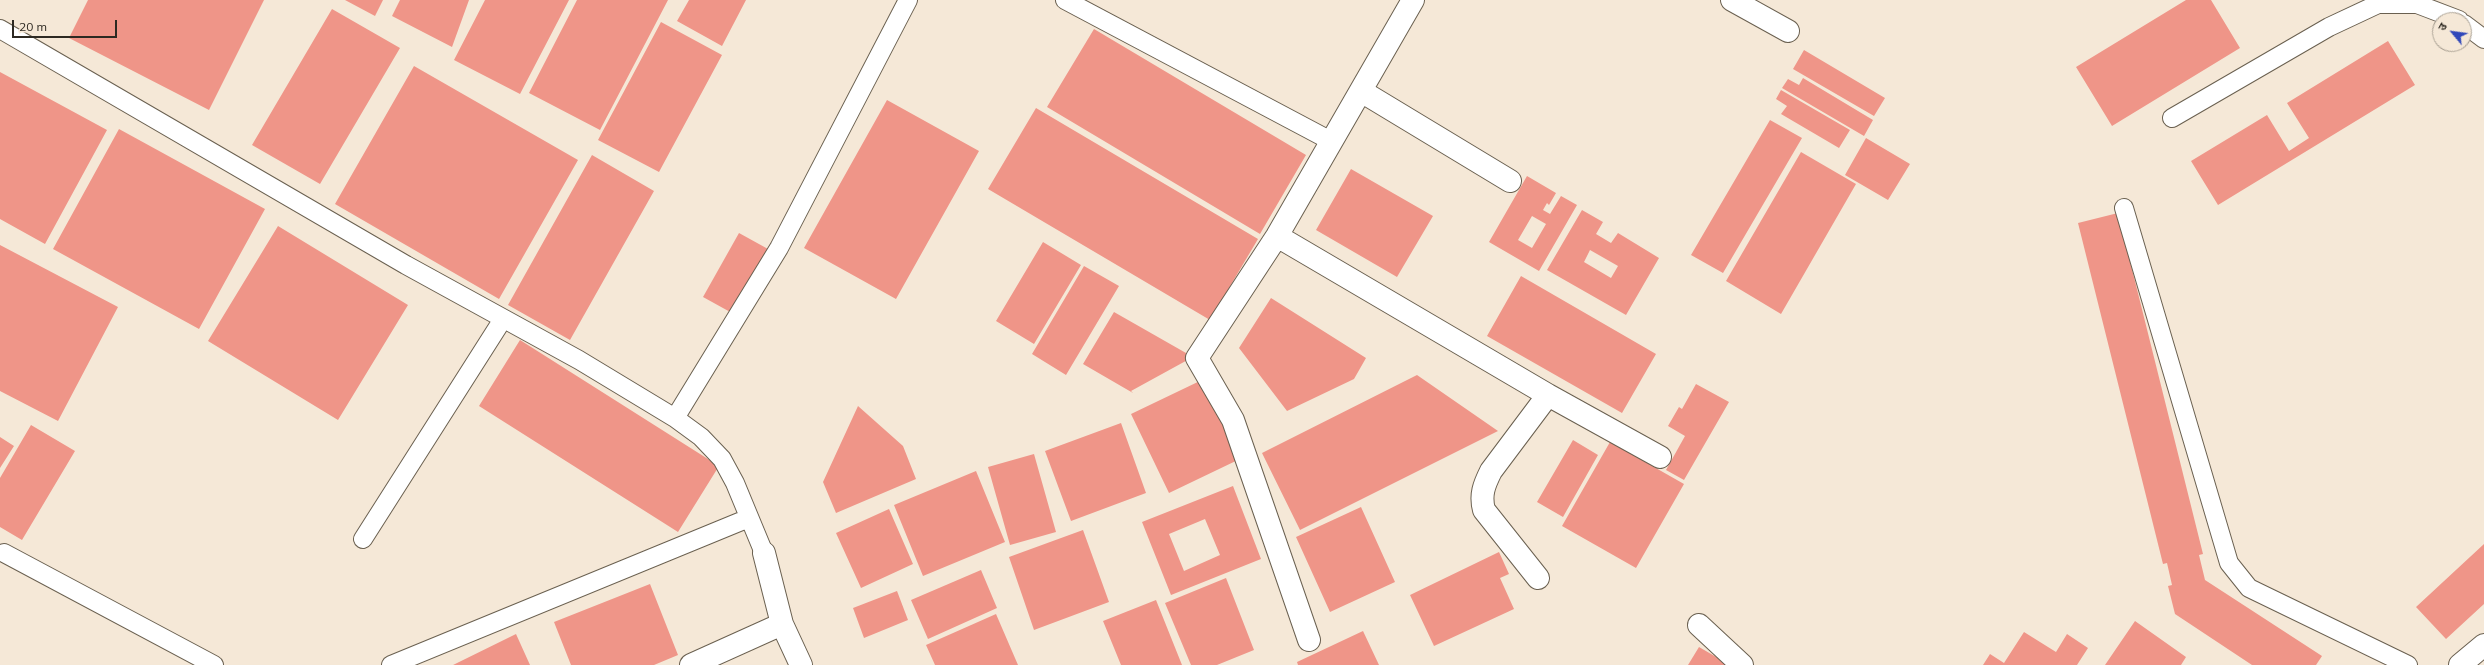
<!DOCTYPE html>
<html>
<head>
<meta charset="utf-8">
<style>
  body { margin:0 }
  #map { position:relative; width:2484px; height:665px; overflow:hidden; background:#f5e8d7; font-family:Mulish,"Noto Sans Devanagari",sans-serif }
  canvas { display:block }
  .north { position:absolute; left:2432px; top:12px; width:40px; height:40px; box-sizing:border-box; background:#f5e8d7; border:1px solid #a59c8f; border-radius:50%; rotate:299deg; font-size:11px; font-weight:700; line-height:16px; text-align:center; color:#2d2922 }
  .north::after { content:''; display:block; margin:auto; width:14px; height:18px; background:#3148ba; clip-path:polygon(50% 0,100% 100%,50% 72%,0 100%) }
  .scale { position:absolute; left:12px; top:20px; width:105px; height:18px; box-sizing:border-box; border:2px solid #2d2922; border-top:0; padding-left:5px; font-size:12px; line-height:14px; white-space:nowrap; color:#2d2922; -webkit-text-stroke:3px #f5e8d7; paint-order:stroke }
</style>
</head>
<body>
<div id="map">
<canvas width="2484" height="665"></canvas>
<div class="north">उ</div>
<div class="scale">20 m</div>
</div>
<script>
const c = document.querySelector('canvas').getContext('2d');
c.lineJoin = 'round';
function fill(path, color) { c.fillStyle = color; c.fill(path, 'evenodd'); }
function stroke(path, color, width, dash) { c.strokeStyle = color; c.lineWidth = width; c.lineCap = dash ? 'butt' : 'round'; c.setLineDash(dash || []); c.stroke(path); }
fill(new Path2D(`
  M 88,0 L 264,0 L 209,110 L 69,38 Z
  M 345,0 L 383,0 L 375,16 Z
  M 400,0 L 469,0 L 452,47 L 392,16 Z
  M 485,0 L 569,0 L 520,94 L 454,60 Z
  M 577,0 L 668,0 L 600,130 L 529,93 Z
  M 689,0 L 746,0 L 722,46 L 677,21 Z
  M 2186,0 L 2211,0 L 2240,48 L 2112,126 L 2076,67 Z
  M 332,9 L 400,48 L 320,184 L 252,145 Z
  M 661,22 L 722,55 L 659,172 L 598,140 Z
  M 1094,29 L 1306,155 L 1260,234 L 1047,107 Z
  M 2388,41 L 2415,85 L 2218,205 L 2191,161 L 2267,115 L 2289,151 L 2309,138 L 2287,103 Z
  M 1804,50 L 1885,98 L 1874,116 L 1793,69 Z
  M 414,66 L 578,160 L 499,299 L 335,204 Z
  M 0,72 L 107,130 L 45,244 L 0,219 Z
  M 1803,78 L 1873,120 L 1864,136 L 1782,88 L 1788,79 L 1799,85 Z
  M 1781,90 L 1850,130 L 1839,148 L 1781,114 L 1787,106 L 1776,99 Z
  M 887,100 L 979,151 L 896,299 L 804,248 Z
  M 1036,108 L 1258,239 L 1210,320 L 988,189 Z
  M 1770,120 L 1802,138 L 1723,273 L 1691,255 Z
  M 119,129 L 265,209 L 199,329 L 53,249 Z
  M 1866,138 L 1910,164 L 1888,200 L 1845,175 Z
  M 1801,152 L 1856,184 L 1781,314 L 1726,281 Z
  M 592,155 L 654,191 L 570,340 L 508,305 Z
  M 1351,169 L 1433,216 L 1397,277 L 1316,230 Z
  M 1527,176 L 1556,193 L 1549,205 L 1547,203 L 1543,210 L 1550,214 L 1561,196 L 1577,205 L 1539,271 L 1489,242 ZM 1532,216 L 1546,224 L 1532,248 L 1518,240 Z
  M 1582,210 L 1603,222 L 1596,234 L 1611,243 L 1618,233 L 1659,258 L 1626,315 L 1547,270 ZM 1590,250 L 1618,266 L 1611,278 L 1584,262 Z
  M 2118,213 L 2203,554 L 2199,555 L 2205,580 L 2322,656 L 2316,665 L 2252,665 L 2175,614 L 2168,586 L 2172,585 L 2167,563 L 2163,564 L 2078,223 Z
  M 278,226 L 408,305 L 338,420 L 208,341 Z
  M 739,233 L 768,249 L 732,313 L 703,297 Z
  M 1043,242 L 1081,265 L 1034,344 L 996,321 Z
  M 0,245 L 118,307 L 58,421 L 0,391 Z
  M 1084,266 L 1119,286 L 1066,375 L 1032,354 Z
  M 1521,276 L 1656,354 L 1622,413 L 1487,336 Z
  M 1271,298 L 1366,358 L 1354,379 L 1287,411 L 1239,348 Z
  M 1114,312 L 1193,357 L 1131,391 L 1133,393 L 1083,364 Z
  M 520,340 L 719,466 L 678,532 L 479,406 Z
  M 1417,375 L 1498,431 L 1300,530 L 1262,453 Z
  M 1204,379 L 1242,458 L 1169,493 L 1131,414 Z
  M 1696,384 L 1729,402 L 1684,480 L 1666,470 L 1685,436 L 1668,426 L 1679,407 L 1682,409 Z
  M 858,406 L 903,446 L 916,479 L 836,513 L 823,482 Z
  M 1121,423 L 1146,493 L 1071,521 L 1045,451 Z
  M 31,425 L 75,451 L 22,540 L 0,527 L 0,478 Z
  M 0,437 L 14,446 L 0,468 Z
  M 1573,440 L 1598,455 L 1563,517 L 1537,502 Z
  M 1610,442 L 1684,484 L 1636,568 L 1562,526 Z
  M 1034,454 L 1056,532 L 1010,545 L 988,467 Z
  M 976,471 L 1005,542 L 923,576 L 894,505 Z
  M 1233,486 L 1261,559 L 1171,595 L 1142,522 ZM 1205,519 L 1220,555 L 1184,571 L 1169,534 Z
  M 1361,507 L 1395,582 L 1330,612 L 1296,537 Z
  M 889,509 L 913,564 L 861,588 L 836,533 Z
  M 1083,530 L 1109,602 L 1034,630 L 1009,557 Z
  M 2484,544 L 2484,604 L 2446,639 L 2416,607 Z
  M 1499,552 L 1509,574 L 1500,578 L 1514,609 L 1434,646 L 1410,595 Z
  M 981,570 L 997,608 L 928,639 L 911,600 Z
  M 1226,578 L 1254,650 L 1217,665 L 1191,665 L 1165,603 Z
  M 650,584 L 678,655 L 654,665 L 571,665 L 554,622 Z
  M 897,591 L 908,620 L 864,638 L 853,608 Z
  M 1156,600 L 1182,665 L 1121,665 L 1103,621 Z
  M 996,614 L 1018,665 L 935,665 L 926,645 Z
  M 2135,621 L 2186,657 L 2181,665 L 2105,665 Z
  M 1363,631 L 1379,665 L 1298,665 L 1297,662 Z
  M 2024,632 L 2056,652 L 2067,634 L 2088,648 L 2077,665 L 1983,665 L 1990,654 L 2004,663 Z
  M 516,634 L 530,665 L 453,665 Z
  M 1699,647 L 1730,665 L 1688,665 Z`), '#ef9588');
const service = new Path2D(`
  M 1065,0 L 1331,141
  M 2464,24 L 2484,39
  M 0,29 L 406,265 L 579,360 L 675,418 L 701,437 L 722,459 L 735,483 L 764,553
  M 2172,118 L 2329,27 L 2378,4 L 2417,4 L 2459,20
  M 2124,208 L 2229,563 L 2249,588 L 2408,665
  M 675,418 L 779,248 L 908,0
  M 363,539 L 503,319
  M 4,553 L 214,665
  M 391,665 L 749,518`);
const minor = new Path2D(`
  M 1732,0 L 1788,31
  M 1361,91 L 1510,181
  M 1277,236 L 1548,395 L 1660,457
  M 764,553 L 782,624 L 801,665
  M 1538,578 L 1484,510 C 1480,495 1484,485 1491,471 L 1548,395
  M 1699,625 L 1742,665
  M 1309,640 L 1233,420 L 1197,358 L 1277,236 L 1413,0
  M 691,665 L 782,624
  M 2460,665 L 2484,645`);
stroke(service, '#6a6050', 20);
stroke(minor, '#6a6050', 24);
stroke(service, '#fff', 18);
stroke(minor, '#fff', 22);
</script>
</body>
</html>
